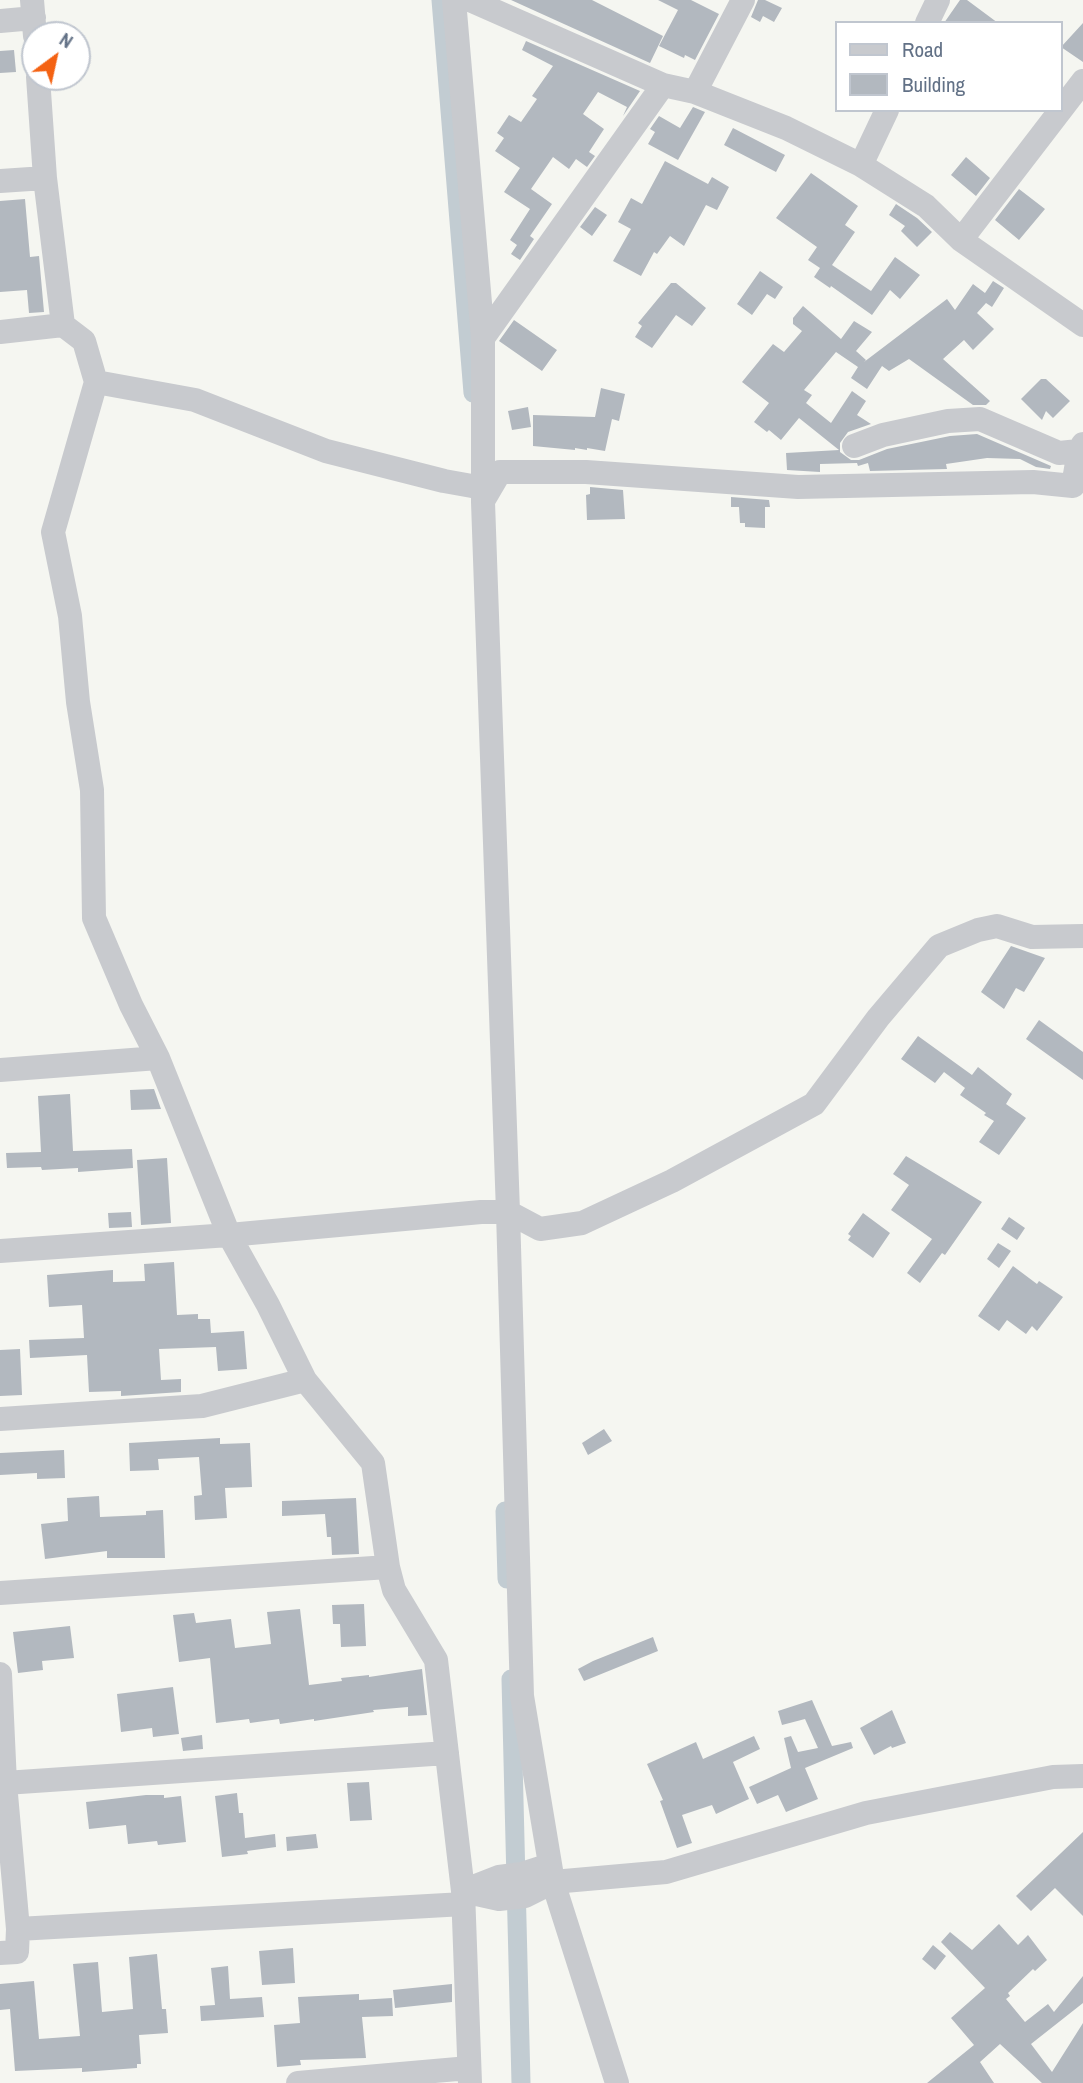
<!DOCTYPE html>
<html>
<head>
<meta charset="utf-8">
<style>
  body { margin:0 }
  #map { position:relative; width:1083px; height:2083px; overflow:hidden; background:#f5f6f1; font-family:"Archivo Narrow",sans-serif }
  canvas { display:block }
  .legend { position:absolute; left:835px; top:21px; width:228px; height:91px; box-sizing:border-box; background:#fff; border:2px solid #c0c6cf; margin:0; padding:9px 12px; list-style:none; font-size:21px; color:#627186 }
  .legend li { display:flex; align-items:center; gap:14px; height:35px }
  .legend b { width:35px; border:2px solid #c0c6cf }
  .north { position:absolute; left:21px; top:21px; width:70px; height:70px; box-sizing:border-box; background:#fff; border:2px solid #c0c6cf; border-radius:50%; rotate:33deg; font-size:19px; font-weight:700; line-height:28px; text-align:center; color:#627186 }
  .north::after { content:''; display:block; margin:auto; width:24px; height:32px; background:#f46213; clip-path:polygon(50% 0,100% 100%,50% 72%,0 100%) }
</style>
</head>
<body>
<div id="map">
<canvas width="1083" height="2083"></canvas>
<ul class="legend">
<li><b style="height:9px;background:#c8cace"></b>Road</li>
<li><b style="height:19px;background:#b2b8bf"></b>Building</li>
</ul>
<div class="north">N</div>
</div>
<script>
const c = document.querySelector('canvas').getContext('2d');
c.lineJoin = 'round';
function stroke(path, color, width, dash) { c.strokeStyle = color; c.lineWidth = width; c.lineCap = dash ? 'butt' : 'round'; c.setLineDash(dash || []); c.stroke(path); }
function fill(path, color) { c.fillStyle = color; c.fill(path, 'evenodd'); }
stroke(new Path2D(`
  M 441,0 L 473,393
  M 505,1511 L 507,1579
  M 511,1679 L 521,2083`), '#c2ccd2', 19);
fill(new Path2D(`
  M 511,0 L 592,0 L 663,36 L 650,63 Z
  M 658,0 L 691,0 L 719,14 L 695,60 L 685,55 L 684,58 L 659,46 L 678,10 Z
  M 758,0 L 765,0 L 782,8 L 774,22 L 763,16 L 760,22 L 751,17 Z
  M 960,0 L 967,0 L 998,23 L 944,23 Z
  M 1083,23 L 1083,62 L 1061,47 Z
  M 526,41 L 640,91 L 623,116 L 627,107 L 598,92 L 583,114 L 604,129 L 589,152 L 595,156 L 587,167 L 576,159 L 569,169 L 553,157 L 531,189 L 552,204 L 530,236 L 534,239 L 520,260 L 511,254 L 517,245 L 510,240 L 530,209 L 504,192 L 520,168 L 495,151 L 504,138 L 497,133 L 509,115 L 521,122 L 537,99 L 532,96 L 553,66 L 522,50 Z
  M 14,50 L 16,72 L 0,73 L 0,51 Z
  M 693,107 L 705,112 L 678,160 L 648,144 L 655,132 L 650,129 L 659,116 L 680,128 Z
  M 733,128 L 785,155 L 776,172 L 724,145 Z
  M 966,157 L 990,178 L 976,196 L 951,175 Z
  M 665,161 L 708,184 L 712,177 L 729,187 L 717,210 L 706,205 L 684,246 L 670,236 L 657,254 L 654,252 L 641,276 L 613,261 L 631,229 L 618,222 L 631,198 L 642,204 Z
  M 811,173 L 858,206 L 845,225 L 855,232 L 832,265 L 871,291 L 895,257 L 920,275 L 900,299 L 890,290 L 872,315 L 831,286 L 830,288 L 814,277 L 820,268 L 808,260 L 817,247 L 776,218 Z
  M 1019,189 L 1045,209 L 1019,240 L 995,220 Z
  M 25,199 L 30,257 L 39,256 L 44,312 L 29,313 L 27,290 L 0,292 L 0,201 Z
  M 896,204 L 917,218 L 932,232 L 917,247 L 901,231 L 905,226 L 889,215 Z
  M 595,207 L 607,215 L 592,236 L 580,227 Z
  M 760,271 L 783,287 L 775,299 L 767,294 L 752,315 L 737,304 Z
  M 993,281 L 1004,288 L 992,307 L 986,303 L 977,313 L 994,329 L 973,350 L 964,340 L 943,359 L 990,401 L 986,405 L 973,405 L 909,359 L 889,371 L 882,366 L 867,389 L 851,378 L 858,367 L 836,352 L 804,390 L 812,395 L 806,403 L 831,423 L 852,391 L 866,401 L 857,415 L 871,424 L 848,432 L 840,443 L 840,452 L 851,460 L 859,460 L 887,449 L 950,436 L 977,434 L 1051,466 L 1050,469 L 1036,467 L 1020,459 L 987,458 L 946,464 L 947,469 L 870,471 L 868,463 L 858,466 L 857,463 L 820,464 L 820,472 L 787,470 L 786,453 L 839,450 L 799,418 L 781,440 L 769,430 L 767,432 L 754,422 L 769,403 L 742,382 L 773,344 L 784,352 L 802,331 L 793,324 L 793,318 L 803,306 L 841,339 L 854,321 L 872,332 L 856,351 L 866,360 L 864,362 L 947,299 L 955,310 L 973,284 L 985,293 Z
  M 671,283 L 676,283 L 706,308 L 692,326 L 676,315 L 652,348 L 635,337 L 642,326 L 638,323 Z
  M 514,320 L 557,350 L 542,371 L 499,341 Z
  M 1041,379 L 1046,379 L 1070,401 L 1053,418 L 1046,411 L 1042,420 L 1021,399 Z
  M 601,388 L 625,394 L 619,421 L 612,419 L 605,451 L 587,448 L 587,450 L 575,448 L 575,450 L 533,446 L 533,415 L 595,417 Z
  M 528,407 L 531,427 L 512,430 L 508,411 Z
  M 590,487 L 623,490 L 625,519 L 587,520 L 586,495 L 590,494 Z
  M 731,497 L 769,500 L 770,507 L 765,507 L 765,528 L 745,527 L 745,523 L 740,523 L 739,507 L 731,507 Z
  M 1011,946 L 1045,958 L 1024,992 L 1016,988 L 1004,1009 L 981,992 Z
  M 1039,1020 L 1083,1052 L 1083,1080 L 1026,1039 Z
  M 918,1036 L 972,1075 L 978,1067 L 1012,1094 L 1006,1104 L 1026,1118 L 999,1155 L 979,1142 L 994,1121 L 984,1115 L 986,1113 L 960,1095 L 965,1088 L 944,1072 L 935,1083 L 901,1059 Z
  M 154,1089 L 161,1109 L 131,1110 L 130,1090 Z
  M 70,1094 L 73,1151 L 132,1149 L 133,1168 L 78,1172 L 78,1168 L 42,1170 L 41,1167 L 7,1168 L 6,1153 L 41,1152 L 38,1096 Z
  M 906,1156 L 982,1202 L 945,1255 L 942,1253 L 920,1283 L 907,1273 L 932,1239 L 891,1210 L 909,1185 L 893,1174 Z
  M 167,1158 L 171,1223 L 141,1225 L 137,1160 Z
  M 131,1212 L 132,1227 L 109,1228 L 108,1213 Z
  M 863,1213 L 890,1233 L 873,1258 L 848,1240 L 851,1236 L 848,1234 Z
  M 1009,1217 L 1025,1228 L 1017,1240 L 1001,1229 Z
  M 998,1243 L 1011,1251 L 999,1268 L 987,1259 Z
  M 174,1262 L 177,1315 L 198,1314 L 198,1319 L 210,1319 L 211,1333 L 244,1331 L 247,1369 L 218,1371 L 216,1347 L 159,1349 L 161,1380 L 181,1379 L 181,1392 L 121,1396 L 121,1391 L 89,1392 L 87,1355 L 30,1358 L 29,1340 L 84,1338 L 82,1305 L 49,1307 L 47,1275 L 113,1270 L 113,1282 L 145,1281 L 144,1264 Z
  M 1013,1266 L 1037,1284 L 1039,1281 L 1063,1297 L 1037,1331 L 1032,1326 L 1026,1334 L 1007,1320 L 999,1331 L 978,1316 Z
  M 20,1349 L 22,1395 L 0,1396 L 0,1350 Z
  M 604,1429 L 612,1441 L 588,1455 L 582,1443 Z
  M 220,1438 L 220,1444 L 250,1443 L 252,1487 L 225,1488 L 227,1518 L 195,1520 L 194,1496 L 202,1495 L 199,1457 L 158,1459 L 159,1470 L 130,1471 L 129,1443 Z
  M 64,1450 L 65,1478 L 37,1479 L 37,1473 L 0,1475 L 0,1453 Z
  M 99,1496 L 100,1517 L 146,1515 L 146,1511 L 163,1510 L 165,1558 L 107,1558 L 107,1551 L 45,1559 L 41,1524 L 68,1521 L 67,1498 Z
  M 356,1498 L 359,1554 L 332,1555 L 331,1537 L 327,1537 L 325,1514 L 282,1516 L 282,1501 Z
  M 364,1604 L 366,1646 L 341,1647 L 340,1624 L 333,1624 L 332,1605 Z
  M 300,1609 L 309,1685 L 342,1681 L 341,1678 L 369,1675 L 369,1677 L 422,1669 L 427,1715 L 408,1716 L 408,1707 L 373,1710 L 374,1712 L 314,1721 L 314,1719 L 280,1724 L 279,1719 L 250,1723 L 249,1719 L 216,1723 L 210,1658 L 179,1662 L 173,1615 L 194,1613 L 196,1623 L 231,1619 L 235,1648 L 271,1644 L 267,1612 Z
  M 70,1626 L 74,1658 L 42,1661 L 43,1670 L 18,1673 L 13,1632 Z
  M 653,1637 L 658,1651 L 584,1681 L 578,1669 L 593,1661 Z
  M 173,1687 L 179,1734 L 153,1737 L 152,1728 L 121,1732 L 117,1694 Z
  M 812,1700 L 832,1746 L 851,1742 L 853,1748 L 805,1768 L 818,1799 L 786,1812 L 778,1795 L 757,1804 L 749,1787 L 791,1768 L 784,1738 L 791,1736 L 798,1752 L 818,1748 L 805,1719 L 782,1725 L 778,1711 Z
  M 892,1710 L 906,1743 L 892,1748 L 891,1746 L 874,1755 L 860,1728 Z
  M 202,1735 L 203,1749 L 183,1751 L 181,1738 Z
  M 754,1736 L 760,1749 L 733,1762 L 749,1799 L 716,1814 L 712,1805 L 682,1815 L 692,1843 L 677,1848 L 660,1801 L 663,1800 L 647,1764 L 696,1742 L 703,1759 Z
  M 369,1782 L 372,1820 L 350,1821 L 347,1783 Z
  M 237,1793 L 239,1813 L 243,1813 L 245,1838 L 275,1834 L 276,1847 L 247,1851 L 248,1854 L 222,1857 L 215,1796 Z
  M 146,1795 L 164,1795 L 164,1798 L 181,1796 L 186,1842 L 158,1845 L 157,1841 L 128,1844 L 126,1825 L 89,1829 L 86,1802 Z
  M 1083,1832 L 1083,1916 L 1055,1888 L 1031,1911 L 1016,1896 Z
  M 316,1834 L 318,1848 L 287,1851 L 286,1837 Z
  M 999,1924 L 1018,1945 L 1028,1935 L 1047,1960 L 1035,1971 L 1033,1969 L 1008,1993 L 1010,1996 L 1006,1999 L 1025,2022 L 1048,2004 L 1054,2012 L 1083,1976 L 1083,2003 L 1031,2044 L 1052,2072 L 1083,2023 L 1083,2083 L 1042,2083 L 1000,2044 L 980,2062 L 994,2083 L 927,2083 L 974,2045 L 951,2018 L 985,1988 L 941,1942 L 950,1932 L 972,1950 Z
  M 933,1945 L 946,1956 L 935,1970 L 922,1959 Z
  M 293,1948 L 295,1983 L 262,1985 L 259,1951 Z
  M 157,1954 L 162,2009 L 166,2009 L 168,2033 L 139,2035 L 141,2064 L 137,2064 L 137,2068 L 82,2072 L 82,2068 L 15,2071 L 10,2009 L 0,2010 L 0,1984 L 34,1981 L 39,2039 L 80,2036 L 73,1964 L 98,1962 L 102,2012 L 133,2009 L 129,1957 Z
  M 228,1966 L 230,1999 L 262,1997 L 264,2017 L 201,2021 L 200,2006 L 215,2005 L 211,1968 Z
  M 452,1984 L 452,2002 L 395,2008 L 393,1990 Z
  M 359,1994 L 359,2000 L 392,1998 L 393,2016 L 362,2017 L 366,2058 L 300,2060 L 301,2065 L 277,2067 L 274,2025 L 300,2023 L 298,1997 Z`), '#b2b8bf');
stroke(new Path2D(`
  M 32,0 L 35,36
  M 454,0 L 483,338 L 483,502 L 508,1212 L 522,1696 L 553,1882 L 617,2083
  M 470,0 L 663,85
  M 0,21 L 34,18
  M 927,23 L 938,0
  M 38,77 L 45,178 L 63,325 L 84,341 L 96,382 L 53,532 L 70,616 L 78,702 L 92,790 L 94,918 L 131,1005 L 158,1058 L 229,1235 L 268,1305 L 305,1380 L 373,1463 L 388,1567 L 394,1590 L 436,1660 L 463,1891 L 470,2083
  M 695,92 L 743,0
  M 861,165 L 887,110
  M 0,181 L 45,178
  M 961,240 L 1083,81
  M 0,332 L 63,325
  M 483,338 L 663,85 L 695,92 L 786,128 L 861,165 L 926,206 L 961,240 L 1083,325
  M 96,382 L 195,400 L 326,451 L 444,481 L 472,486
  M 854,446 L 883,435 L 948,421 L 980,419 L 1059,453 L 1079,451
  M 483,501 L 500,472 L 586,472 L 798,487 L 1033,482 L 1073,486 L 1079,451 L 1083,444
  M 0,1070 L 158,1058
  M 0,1251 L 229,1235 L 481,1212 L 508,1212 L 540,1229 L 582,1223 L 672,1181 L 814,1104 L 878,1018 L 939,946 L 978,930 L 997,926 L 1032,937 L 1083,936
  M 0,1419 L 202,1406 L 305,1380
  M 0,1593 L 388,1567
  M 0,1674 L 5,1783 L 18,1929 L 17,1952 L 0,1953
  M 5,1783 L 447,1753
  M 463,1891 L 499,1899 L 525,1896 L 553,1882 L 666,1872 L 866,1813 L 1053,1777 L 1083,1776
  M 463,1891 L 499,1877 L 522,1874 L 550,1865
  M 18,1929 L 464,1904
  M 298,2083 L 469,2068`), '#c8cace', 24);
</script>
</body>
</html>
